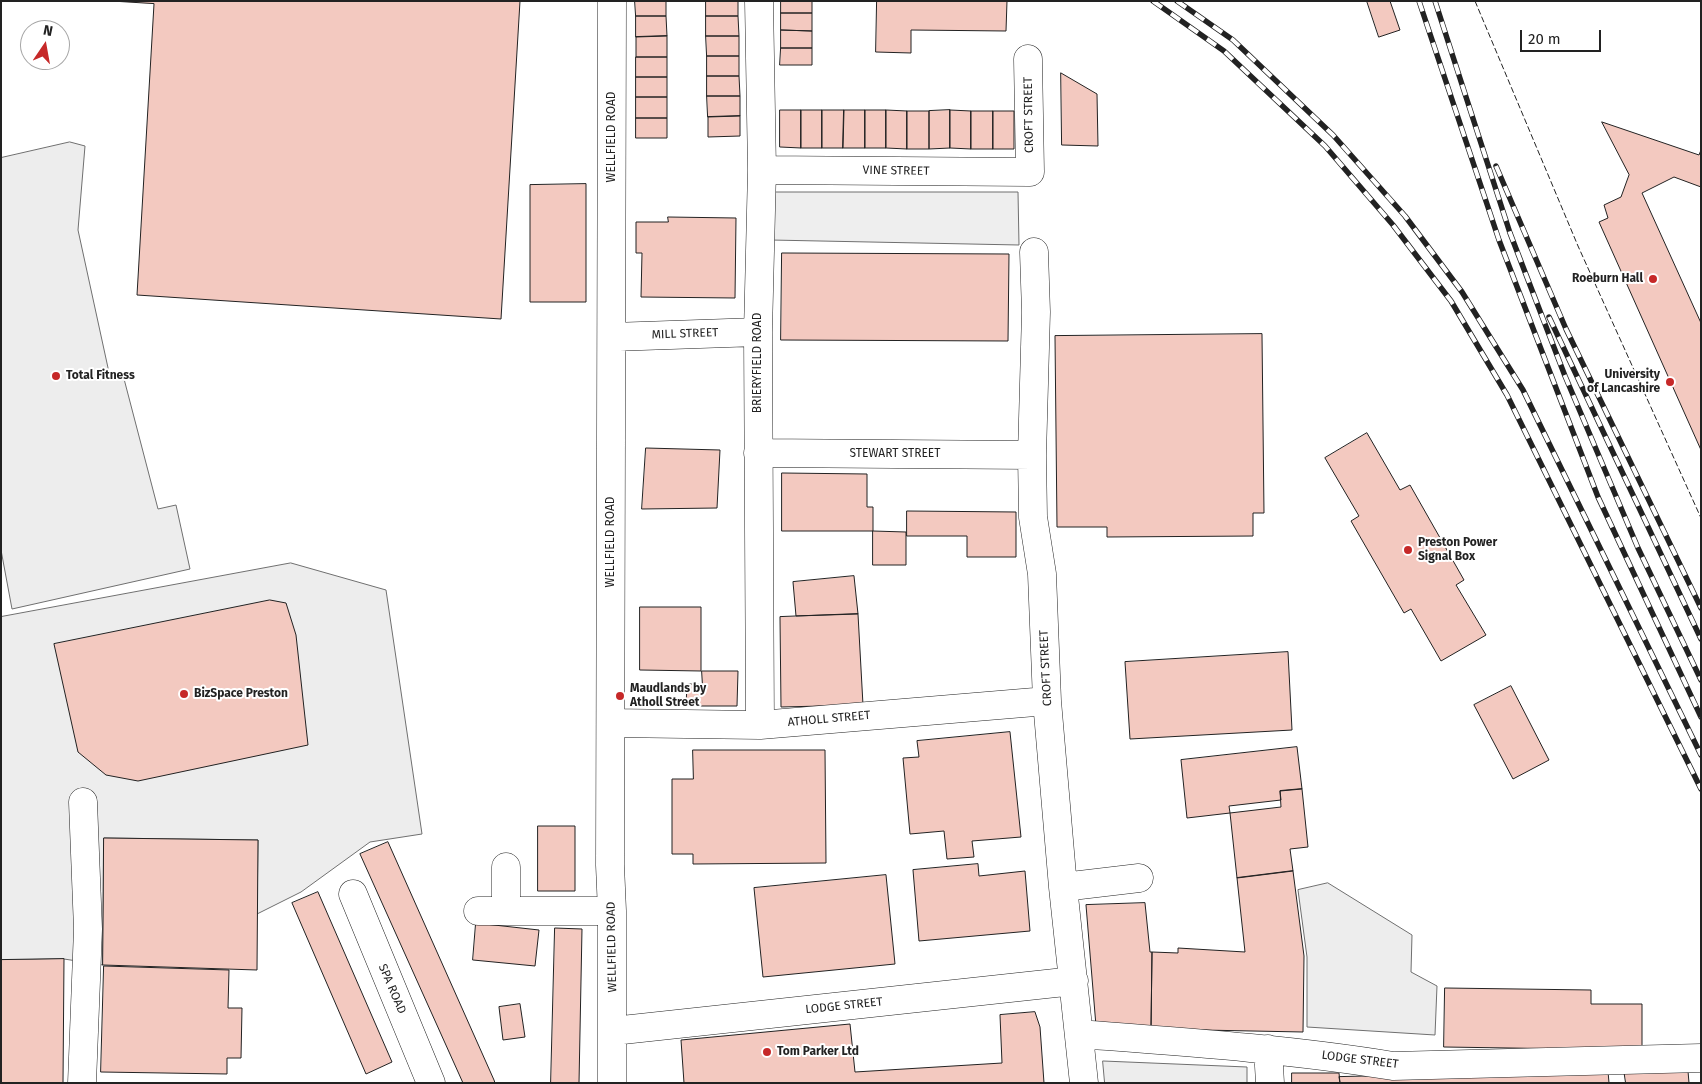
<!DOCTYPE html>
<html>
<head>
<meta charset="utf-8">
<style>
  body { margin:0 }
  #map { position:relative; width:1702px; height:1084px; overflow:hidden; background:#fff; font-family:"Fira Sans",sans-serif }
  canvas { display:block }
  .frame { position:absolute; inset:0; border:2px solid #222; pointer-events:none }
  .north { position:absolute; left:20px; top:20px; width:50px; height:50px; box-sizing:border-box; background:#fff; border:1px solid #a7a7a7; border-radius:50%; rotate:12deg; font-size:14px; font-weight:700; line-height:20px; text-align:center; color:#222 }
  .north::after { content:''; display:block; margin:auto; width:18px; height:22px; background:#c62828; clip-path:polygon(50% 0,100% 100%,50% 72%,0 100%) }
  .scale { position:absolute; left:1520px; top:30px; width:81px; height:22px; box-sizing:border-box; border:2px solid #222; border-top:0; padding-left:6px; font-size:15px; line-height:18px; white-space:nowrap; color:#222; -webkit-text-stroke:4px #fff; paint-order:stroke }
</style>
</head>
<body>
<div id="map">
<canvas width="1702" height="1084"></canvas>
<div class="frame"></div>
<div class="north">N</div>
<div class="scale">20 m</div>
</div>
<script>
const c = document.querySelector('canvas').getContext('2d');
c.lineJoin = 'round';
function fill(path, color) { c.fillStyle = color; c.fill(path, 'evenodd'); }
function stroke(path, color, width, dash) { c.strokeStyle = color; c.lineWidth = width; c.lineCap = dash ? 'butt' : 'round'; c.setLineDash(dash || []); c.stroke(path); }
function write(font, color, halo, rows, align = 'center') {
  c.font = font + ' "Fira Sans",sans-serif'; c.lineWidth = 4; c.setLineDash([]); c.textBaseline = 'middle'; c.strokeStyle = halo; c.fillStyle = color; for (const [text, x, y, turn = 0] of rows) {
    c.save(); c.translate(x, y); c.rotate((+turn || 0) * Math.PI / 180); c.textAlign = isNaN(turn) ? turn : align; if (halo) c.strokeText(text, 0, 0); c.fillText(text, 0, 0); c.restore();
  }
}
const green = new Path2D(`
  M 769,192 L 1018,192 L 1019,245 L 770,240 Z`);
fill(green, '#eee');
stroke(green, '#6f6f6f', 1);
const parking = new Path2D(`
  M 70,142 L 85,146 L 78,230 L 110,377 L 123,375 L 158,509 L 176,505 L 190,569 L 12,609 L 1,550 L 1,158 Z
  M 291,563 L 386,590 L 422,834 L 370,842 L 301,892 L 257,914 L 258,840 L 104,838 L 103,965 L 64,959 L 1,960 L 1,617 Z
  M 1328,883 L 1412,935 L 1411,972 L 1437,986 L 1435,1035 L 1307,1027 L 1307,957 L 1298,890 Z
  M 1103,1061 L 1247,1067 L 1247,1083 L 1105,1083 Z`);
fill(parking, '#ededed');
stroke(parking, '#6f6f6f', 1);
const building = new Path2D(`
  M 112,1 L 520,1 L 501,319 L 137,295 L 154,4 Z
  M 635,1 L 666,1 L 666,16 L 636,16 Z
  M 706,1 L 738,1 L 738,16 L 706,16 Z
  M 781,1 L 812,1 L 812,13 L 781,13 Z
  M 877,1 L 1007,1 L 1006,31 L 911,30 L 911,53 L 876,52 Z
  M 1367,1 L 1390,1 L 1400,30 L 1379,37 Z
  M 781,13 L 812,13 L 812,31 L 781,30 Z
  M 636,16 L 666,16 L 667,36 L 636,37 Z
  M 706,16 L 738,16 L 739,36 L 706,36 Z
  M 781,30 L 812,31 L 812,48 L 781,48 Z
  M 667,36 L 667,57 L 636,57 L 636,37 Z
  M 706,36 L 739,36 L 739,56 L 707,56 Z
  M 781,48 L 812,48 L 812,65 L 780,65 Z
  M 707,56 L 739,56 L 739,76 L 707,76 Z
  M 636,57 L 667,57 L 667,77 L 636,77 Z
  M 1061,73 L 1097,94 L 1098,146 L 1062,145 Z
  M 707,76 L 739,76 L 740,96 L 707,96 Z
  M 636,77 L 667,77 L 667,97 L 636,97 Z
  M 707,96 L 740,96 L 740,116 L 708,117 Z
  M 636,97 L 667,97 L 667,118 L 636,118 Z
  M 780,110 L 801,110 L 801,148 L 780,147 Z
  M 801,110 L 822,110 L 822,148 L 801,148 Z
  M 822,110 L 844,110 L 843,148 L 822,148 Z
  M 844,110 L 865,110 L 865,148 L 843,148 Z
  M 865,110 L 886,110 L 886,148 L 865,148 Z
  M 886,110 L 907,111 L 907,149 L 886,148 Z
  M 950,110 L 950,148 L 929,149 L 929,111 Z
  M 950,110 L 971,111 L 971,149 L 950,148 Z
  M 907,111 L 929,111 L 929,149 L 907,149 Z
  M 971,111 L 993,111 L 993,149 L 971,149 Z
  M 993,111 L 1014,111 L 1014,149 L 993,149 Z
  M 740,116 L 740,136 L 708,137 L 708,117 Z
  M 636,118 L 667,118 L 667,138 L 636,138 Z
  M 1602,122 L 1699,155 L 1701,150 L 1701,187 L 1674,177 L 1642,193 L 1701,323 L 1701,450 L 1599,222 L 1608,218 L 1604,205 L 1621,197 L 1629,175 Z
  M 586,184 L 586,302 L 530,302 L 530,185 Z
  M 668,217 L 736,218 L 735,298 L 641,297 L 642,253 L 636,253 L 636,222 L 668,222 Z
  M 782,253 L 1009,254 L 1008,341 L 781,340 Z
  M 1262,334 L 1264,513 L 1253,513 L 1253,536 L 1107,537 L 1107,527 L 1057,527 L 1055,336 Z
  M 1367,433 L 1400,490 L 1410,485 L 1464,580 L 1456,585 L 1486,635 L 1441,661 L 1411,609 L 1404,613 L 1351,521 L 1359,516 L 1325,458 Z
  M 646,448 L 720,450 L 717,508 L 642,509 Z
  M 782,473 L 867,474 L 867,507 L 873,507 L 873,531 L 782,531 Z
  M 907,511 L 1016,512 L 1016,557 L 967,557 L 967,536 L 907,536 Z
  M 873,531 L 906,532 L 906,565 L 873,565 Z
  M 854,576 L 858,614 L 796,616 L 793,582 Z
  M 270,600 L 286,603 L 296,635 L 308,745 L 138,781 L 106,775 L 78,752 L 54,644 Z
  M 640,607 L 701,607 L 701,671 L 640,670 Z
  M 858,614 L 863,705 L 781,707 L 780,617 Z
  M 1288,652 L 1292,730 L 1130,739 L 1125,662 Z
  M 702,671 L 738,671 L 737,706 L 686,706 L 687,684 L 702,684 Z
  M 1511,686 L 1549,760 L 1513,779 L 1474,705 Z
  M 1010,732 L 1021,837 L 972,841 L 974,857 L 947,859 L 944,831 L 910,834 L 903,758 L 919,757 L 917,741 Z
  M 1297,747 L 1302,789 L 1280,791 L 1281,800 L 1229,806 L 1230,813 L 1187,818 L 1181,760 Z
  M 693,750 L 825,750 L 826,863 L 693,864 L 693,854 L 672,854 L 672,779 L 693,779 Z
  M 1302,789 L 1308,847 L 1290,849 L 1293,871 L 1237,878 L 1230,813 L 1281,807 L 1280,791 Z
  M 538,826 L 575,826 L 575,891 L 538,891 Z
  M 104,838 L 258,840 L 257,970 L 103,965 Z
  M 388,842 L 494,1080 L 495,1083 L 463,1083 L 360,854 Z
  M 978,864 L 979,876 L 1025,871 L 1030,931 L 919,941 L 913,870 Z
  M 1293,871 L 1304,956 L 1303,1032 L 1151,1029 L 1152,952 L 1178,953 L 1178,948 L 1245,952 L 1237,878 Z
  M 886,875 L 895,964 L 763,977 L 754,888 Z
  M 318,892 L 392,1062 L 366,1074 L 292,903 Z
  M 1145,903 L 1150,952 L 1152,952 L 1151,1029 L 1096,1026 L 1086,905 Z
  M 476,923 L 539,930 L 535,966 L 473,960 Z
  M 555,928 L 582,929 L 579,1083 L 551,1083 Z
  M 64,959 L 63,1083 L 1,1083 L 1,960 Z
  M 104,966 L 229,970 L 228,1008 L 242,1008 L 241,1058 L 227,1058 L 227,1074 L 101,1072 Z
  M 1445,988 L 1591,990 L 1591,1004 L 1642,1004 L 1642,1050 L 1444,1047 Z
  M 520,1004 L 525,1037 L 503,1040 L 499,1007 Z
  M 1035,1012 L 1040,1027 L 1044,1083 L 684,1083 L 681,1040 L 850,1024 L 855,1072 L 1002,1063 L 1000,1015 Z
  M 1624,1070 L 1688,1071 L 1689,1083 L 1626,1083 Z
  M 1608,1071 L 1609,1083 L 1340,1083 L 1339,1077 Z
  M 1292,1073 L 1339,1073 L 1340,1083 L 1292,1083 Z`);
fill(building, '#f3c9c0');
stroke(building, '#222', 1);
const minor = new Path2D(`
  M 612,1 L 610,865 L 612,911 L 612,1083
  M 759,1 L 762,170 L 758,332 L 760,725
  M 762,170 L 1030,172 L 1028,59
  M 1034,252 L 1036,312 L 1032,455 L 1033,517 L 1042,574 L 1047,701 L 1063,887 L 1084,1083
  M 612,337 L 758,332
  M 758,453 L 1032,455
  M 611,723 L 760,725 L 1047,701
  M 1063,887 L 1139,878
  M 353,894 L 431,1083
  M 478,911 L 612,911
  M 506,911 L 506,867
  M 613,1031 L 1074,981
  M 1079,1034 C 1184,1042 1289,1049 1393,1066 L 1701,1058
  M 1268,1049 L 1270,1083
  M 82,1083 L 88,929 L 83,802`);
stroke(minor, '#222', 29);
stroke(minor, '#fff', 28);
const rail = new Path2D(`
  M 1153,1 L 1224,51 L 1325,146 L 1393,225 L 1451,301 L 1507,395 L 1701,789
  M 1177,1 L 1233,40 L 1333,135 L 1405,216 L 1462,292 L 1523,390 L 1701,755
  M 1419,1 L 1499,240 L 1598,497 L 1701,717
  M 1435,1 L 1510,233 L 1565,376 L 1638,548 L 1701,680
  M 1496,166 L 1566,329 L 1701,608
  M 1549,317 L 1701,639`);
stroke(rail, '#222', 5.5);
stroke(rail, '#fff', 4, [11]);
stroke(new Path2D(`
  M 1475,1 L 1578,246 L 1701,518`), '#222', 1, [6, 2.5]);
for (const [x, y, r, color] of [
  [1653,279,5,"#c62828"],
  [56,376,5,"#c62828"],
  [1670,382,5,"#c62828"],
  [1408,550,5,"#c62828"],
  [184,694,5,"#c62828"],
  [620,696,5,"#c62828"],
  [767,1052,5,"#c62828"]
]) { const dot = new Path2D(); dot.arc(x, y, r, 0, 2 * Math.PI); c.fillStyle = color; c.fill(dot); stroke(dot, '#fff', 2); }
write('12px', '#222', '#fff', [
  ["CROFT STREET",1029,115,-91],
  ["WELLFIELD ROAD",612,137,-90],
  ["VINE STREET",896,171,1],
  ["MILL STREET",685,334,-2],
  ["BRIERYFIELD ROAD",758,363,-90],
  ["STEWART STREET",895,454],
  ["WELLFIELD ROAD",611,542,-90],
  ["CROFT STREET",1046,668,-93],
  ["ATHOLL STREET",829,719,-5],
  ["WELLFIELD ROAD",612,947,-91],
  ["SPA ROAD",392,989,67],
  ["LODGE STREET",844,1006,-6],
  ["LODGE STREET",1360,1060,7]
]);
write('bold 12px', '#222', '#fff', [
  ["Roeburn Hall",1643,279,"right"],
  ["University",1660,375,"right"],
  ["of Lancashire",1660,389,"right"],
  ["Total Fitness",66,376],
  ["Preston Power",1418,543],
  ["Signal Box",1418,557],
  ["Maudlands by",630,689],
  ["Atholl Street",630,703],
  ["BizSpace Preston",194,694],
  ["Tom Parker Ltd",777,1052]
], 'left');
</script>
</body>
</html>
